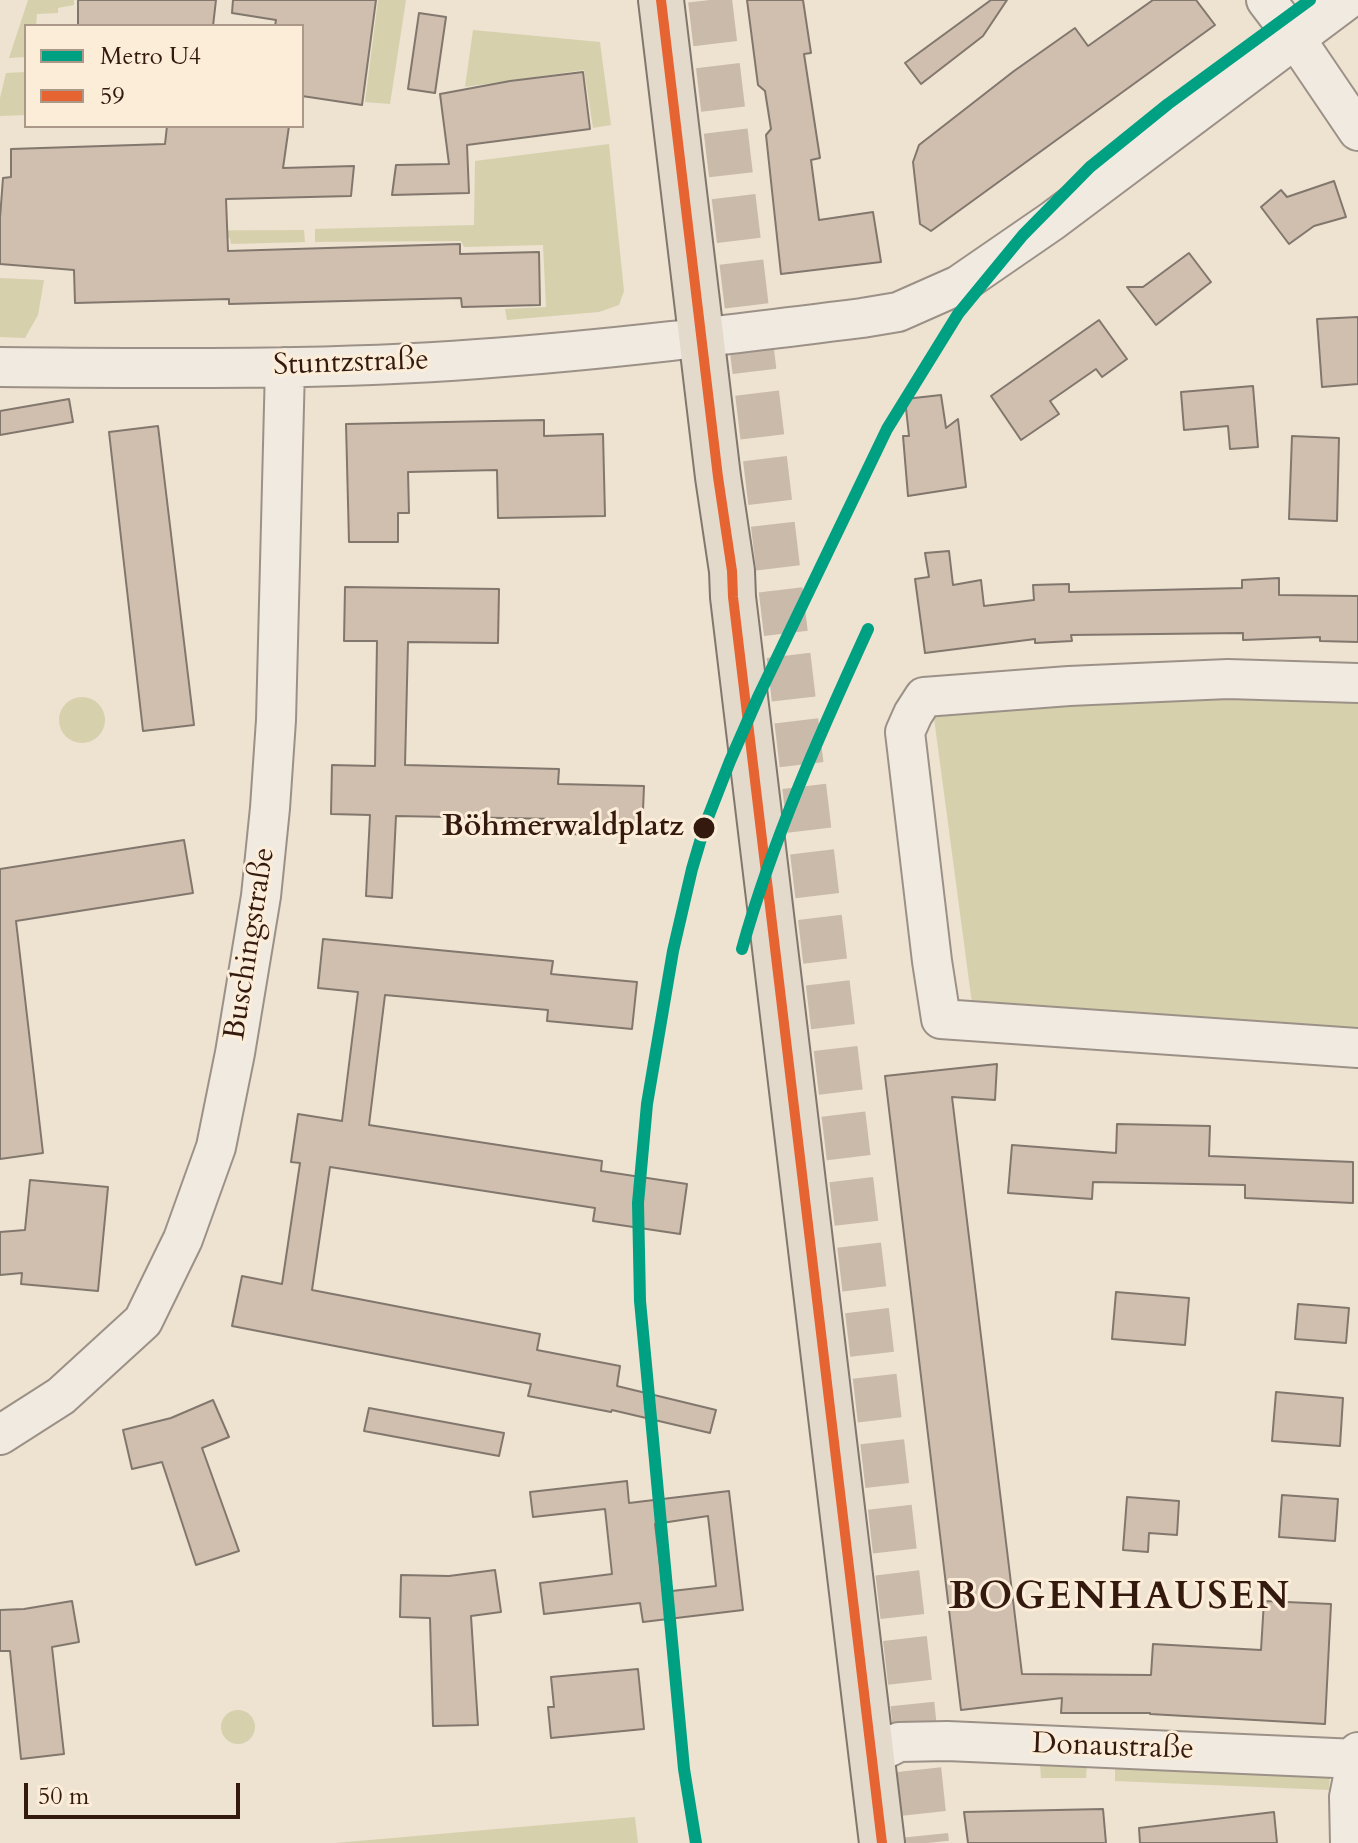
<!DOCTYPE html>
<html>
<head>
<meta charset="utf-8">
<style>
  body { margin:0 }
  #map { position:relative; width:1358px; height:1843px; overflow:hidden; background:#eee2d1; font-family:Cardo,serif }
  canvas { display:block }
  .legend { position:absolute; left:24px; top:24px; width:280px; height:104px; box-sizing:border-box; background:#fcedd9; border:2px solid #ac9888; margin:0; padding:10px 14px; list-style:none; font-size:24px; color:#34190f }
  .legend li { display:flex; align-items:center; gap:16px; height:40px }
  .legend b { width:40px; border:2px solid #ac9888 }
  .scale { position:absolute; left:24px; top:1783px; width:216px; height:36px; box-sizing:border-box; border:4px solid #34190f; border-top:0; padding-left:10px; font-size:24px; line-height:28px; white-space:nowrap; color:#34190f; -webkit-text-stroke:6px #fcedd9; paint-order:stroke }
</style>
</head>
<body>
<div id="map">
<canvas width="1358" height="1843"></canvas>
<ul class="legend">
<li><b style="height:10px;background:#00a082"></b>Metro U4</li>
<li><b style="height:10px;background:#e66432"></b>59</li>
</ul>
<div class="scale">50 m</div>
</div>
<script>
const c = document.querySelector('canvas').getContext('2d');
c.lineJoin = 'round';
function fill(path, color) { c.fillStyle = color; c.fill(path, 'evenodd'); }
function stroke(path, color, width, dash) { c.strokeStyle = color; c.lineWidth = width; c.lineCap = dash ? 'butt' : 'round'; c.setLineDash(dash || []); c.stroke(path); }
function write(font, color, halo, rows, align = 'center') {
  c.font = font + ' Cardo,serif'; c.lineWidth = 6; c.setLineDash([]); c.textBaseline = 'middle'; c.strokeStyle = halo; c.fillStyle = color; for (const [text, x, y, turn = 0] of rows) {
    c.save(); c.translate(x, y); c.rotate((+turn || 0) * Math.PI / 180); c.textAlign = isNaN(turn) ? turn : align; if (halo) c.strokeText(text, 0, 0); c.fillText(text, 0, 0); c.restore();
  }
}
fill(new Path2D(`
  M 28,0 L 74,0 L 74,5 L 58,8 L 58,13 L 37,14 L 36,26 L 26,26 L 26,57 L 9,58 Z
  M 378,0 L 406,0 L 390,104 L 365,102 Z
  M 473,30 L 600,42 L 611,125 L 593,128 L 584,70 L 465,87 Z
  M 26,72 L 26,115 L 0,116 L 0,98 L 6,73 Z
  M 609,144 L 624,291 L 619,305 L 599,312 L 507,320 L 505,309 L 546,307 L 543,245 L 464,247 L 461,241 L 315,242 L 315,229 L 474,225 L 475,161 Z
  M 304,230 L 305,242 L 231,244 L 230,238 L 75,246 L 89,231 Z
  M 0,278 L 44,280 L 38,315 L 25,338 L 0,337 Z
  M 1358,692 L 1358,1039 L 973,1011 L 932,703 Z
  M59 720a23 23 0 1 1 46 0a23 23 0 1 1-46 0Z
  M221 1727a17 17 0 1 1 34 0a17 17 0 1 1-34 0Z
  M 1040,1764 L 1087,1765 L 1086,1778 L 1041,1778 Z
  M 1115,1766 L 1330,1770 L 1329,1790 L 1115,1781 Z
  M 635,1817 L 638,1843 L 335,1843 Z`), '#d7d0ad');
const building = new Path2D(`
  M 78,0 L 216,0 L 213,26 L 78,26 Z
  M 233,0 L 376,0 L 362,105 L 302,96 L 302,26 L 275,26 L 276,20 L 232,13 Z
  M 747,0 L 803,0 L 811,53 L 804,54 L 820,158 L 811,160 L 819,220 L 873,212 L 881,262 L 781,274 L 766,135 L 771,129 L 765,91 L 758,85 Z
  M 991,0 L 1007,0 L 983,36 L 921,84 L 905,63 Z
  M 1153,0 L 1196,0 L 1215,25 L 931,231 L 920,224 L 913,162 L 919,145 L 1014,71 L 1075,28 L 1088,46 Z
  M 419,13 L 446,17 L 435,93 L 408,89 Z
  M 583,72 L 590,129 L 467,145 L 469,193 L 392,195 L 396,165 L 449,164 L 440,94 L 510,81 Z
  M 167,126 L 289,126 L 283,168 L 354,166 L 351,196 L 226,199 L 228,251 L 460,244 L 460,254 L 539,252 L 540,305 L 462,307 L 461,298 L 229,304 L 229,299 L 75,303 L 74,270 L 0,264 L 0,218 L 3,178 L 11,177 L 11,149 L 165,144 Z
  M 1334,181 L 1346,217 L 1314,226 L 1289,244 L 1261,207 L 1281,190 L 1287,197 Z
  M 1189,253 L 1211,282 L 1156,325 L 1127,287 L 1143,287 Z
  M 1358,317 L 1358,384 L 1322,387 L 1317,319 Z
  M 1099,320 L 1127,359 L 1102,377 L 1096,369 L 1050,401 L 1059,414 L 1021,440 L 991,396 Z
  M 1253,386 L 1258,447 L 1230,449 L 1228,426 L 1184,430 L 1181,392 Z
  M 941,395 L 946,428 L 958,419 L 966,487 L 908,496 L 903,436 L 909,436 L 905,399 Z
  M 69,399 L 73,422 L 0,435 L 0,411 Z
  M 544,420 L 544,436 L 603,434 L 605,516 L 498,518 L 497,470 L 408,472 L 409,513 L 398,513 L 398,542 L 349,542 L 346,424 Z
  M 158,426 L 194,725 L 143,731 L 109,432 Z
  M 1292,436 L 1339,438 L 1337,521 L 1289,519 Z
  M 949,551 L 953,585 L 981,580 L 984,606 L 1034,600 L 1033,585 L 1069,584 L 1069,592 L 1242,588 L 1242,580 L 1279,578 L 1279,595 L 1358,596 L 1358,642 L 1320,641 L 1320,637 L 1243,640 L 1243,633 L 1071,635 L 1072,641 L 1035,643 L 1035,639 L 925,653 L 915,579 L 929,577 L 925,553 Z
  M 345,587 L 499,589 L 498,643 L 408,642 L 405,765 L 559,769 L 558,784 L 644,786 L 642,835 L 557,834 L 558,819 L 396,816 L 392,898 L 366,896 L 370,815 L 331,814 L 332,765 L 375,766 L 377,641 L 344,641 Z
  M 184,840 L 193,893 L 16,921 L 43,1153 L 0,1159 L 0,869 Z
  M 323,939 L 553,961 L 551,974 L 637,982 L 632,1029 L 547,1021 L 548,1010 L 385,995 L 369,1125 L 602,1161 L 601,1171 L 687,1184 L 680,1234 L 593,1221 L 595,1208 L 330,1167 L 312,1290 L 540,1334 L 537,1350 L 620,1366 L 617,1386 L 716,1410 L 710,1433 L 612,1410 L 611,1412 L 528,1396 L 531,1384 L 232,1326 L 242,1276 L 282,1284 L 300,1163 L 291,1162 L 298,1114 L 342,1121 L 358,992 L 318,988 Z
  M 997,1064 L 995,1100 L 952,1097 L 1022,1674 L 1151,1675 L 1153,1644 L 1261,1650 L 1264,1601 L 1331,1604 L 1325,1724 L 1150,1714 L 1150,1713 L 1061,1713 L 1062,1698 L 961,1710 L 885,1076 Z
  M 1117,1124 L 1210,1126 L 1209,1156 L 1353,1162 L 1353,1203 L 1245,1198 L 1245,1185 L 1093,1182 L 1092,1199 L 1008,1193 L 1012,1145 L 1116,1153 Z
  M 30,1180 L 108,1187 L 98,1291 L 21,1284 L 22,1273 L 0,1275 L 0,1232 L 25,1230 Z
  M 1116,1292 L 1189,1298 L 1185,1345 L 1112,1339 Z
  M 1298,1304 L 1349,1308 L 1346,1343 L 1295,1339 Z
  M 1276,1392 L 1343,1398 L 1340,1446 L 1272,1441 Z
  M 213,1400 L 229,1437 L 202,1448 L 239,1551 L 196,1565 L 162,1462 L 132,1469 L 123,1430 L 171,1418 Z
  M 369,1408 L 504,1433 L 499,1456 L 364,1431 Z
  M 627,1481 L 629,1503 L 729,1491 L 743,1610 L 643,1622 L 640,1603 L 544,1614 L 540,1583 L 612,1574 L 605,1509 L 533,1517 L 530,1492 ZM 708,1516 L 716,1586 L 663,1592 L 655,1524 Z
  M 1282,1495 L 1338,1499 L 1335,1541 L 1279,1537 Z
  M 1127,1497 L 1179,1501 L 1177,1535 L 1149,1533 L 1148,1552 L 1123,1550 Z
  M 495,1570 L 501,1612 L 471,1616 L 478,1725 L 433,1726 L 430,1618 L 400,1617 L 401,1575 L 449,1576 Z
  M 72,1601 L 79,1642 L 52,1647 L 64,1754 L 21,1759 L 10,1651 L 0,1651 L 0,1610 L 24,1609 Z
  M 638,1669 L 644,1729 L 551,1738 L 548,1707 L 554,1707 L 551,1677 Z
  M 1103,1809 L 1106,1843 L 968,1843 L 964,1812 Z
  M 1274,1812 L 1277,1843 L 1140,1843 L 1139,1828 Z`);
fill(building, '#d0bfaf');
stroke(building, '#81776d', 2);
stroke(new Path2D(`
  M 710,0 L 870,1336 L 911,1691 L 927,1843`), '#c9baaa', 44, [44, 22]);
const minor = new Path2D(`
  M 1266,0 L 1295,38 L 1358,131
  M 0,367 C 159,368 319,371 478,359 C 606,350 734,334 862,318 L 898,312 L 959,285 L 1052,221 L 1347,0
  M 1358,683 L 1228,679 L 1069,686 L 924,697 L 913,714 L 905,732 L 932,961 L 941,1019 L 1358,1048
  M 0,1435 L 61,1396 L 143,1321 L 183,1239 L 216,1147 L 235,1053 L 261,896 L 270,808 L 276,720 L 285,367
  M 871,1756 L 899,1742 L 947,1741 L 1358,1759
  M 1350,1843 L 1349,1797 L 1358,1752`);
const major = new Path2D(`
  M 661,0 L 718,477 L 732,571 L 733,597 L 882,1843`);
stroke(minor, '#9c9187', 42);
stroke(major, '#81776d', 48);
stroke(minor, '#f1eae1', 38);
stroke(major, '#e3dacc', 44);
stroke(new Path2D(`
  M 661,0 L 718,477 L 732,571 L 733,597 L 882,1843`), '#e66432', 10);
stroke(new Path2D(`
  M 742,949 C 773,838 820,734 868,629
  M 696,1843 L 684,1769 L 640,1301 L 638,1203 L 647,1104 L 673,951 L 692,869 L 705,825 L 730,761 L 759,695 L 887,429 L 958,314 L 1023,235 L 1090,167 L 1168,104 L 1310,0`), '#00a082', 12);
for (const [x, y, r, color] of [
  [704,828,12,"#34190f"]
]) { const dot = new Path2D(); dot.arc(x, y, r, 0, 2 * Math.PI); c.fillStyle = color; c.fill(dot); stroke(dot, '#fcedd9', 3); }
write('30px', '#34190f', '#fcedd9', [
  ["Stuntzstraße",351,364,-2],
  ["Buschingstraße",251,944,-81],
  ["Donaustraße",1113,1748,2]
]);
write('bold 30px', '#34190f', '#fcedd9', [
  ["Böhmerwaldplatz",684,828]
], 'right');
c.letterSpacing = '2px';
write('bold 38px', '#34190f', '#fcedd9', [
  ["BOGENHAUSEN",1120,1599]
]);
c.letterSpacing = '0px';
</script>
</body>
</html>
